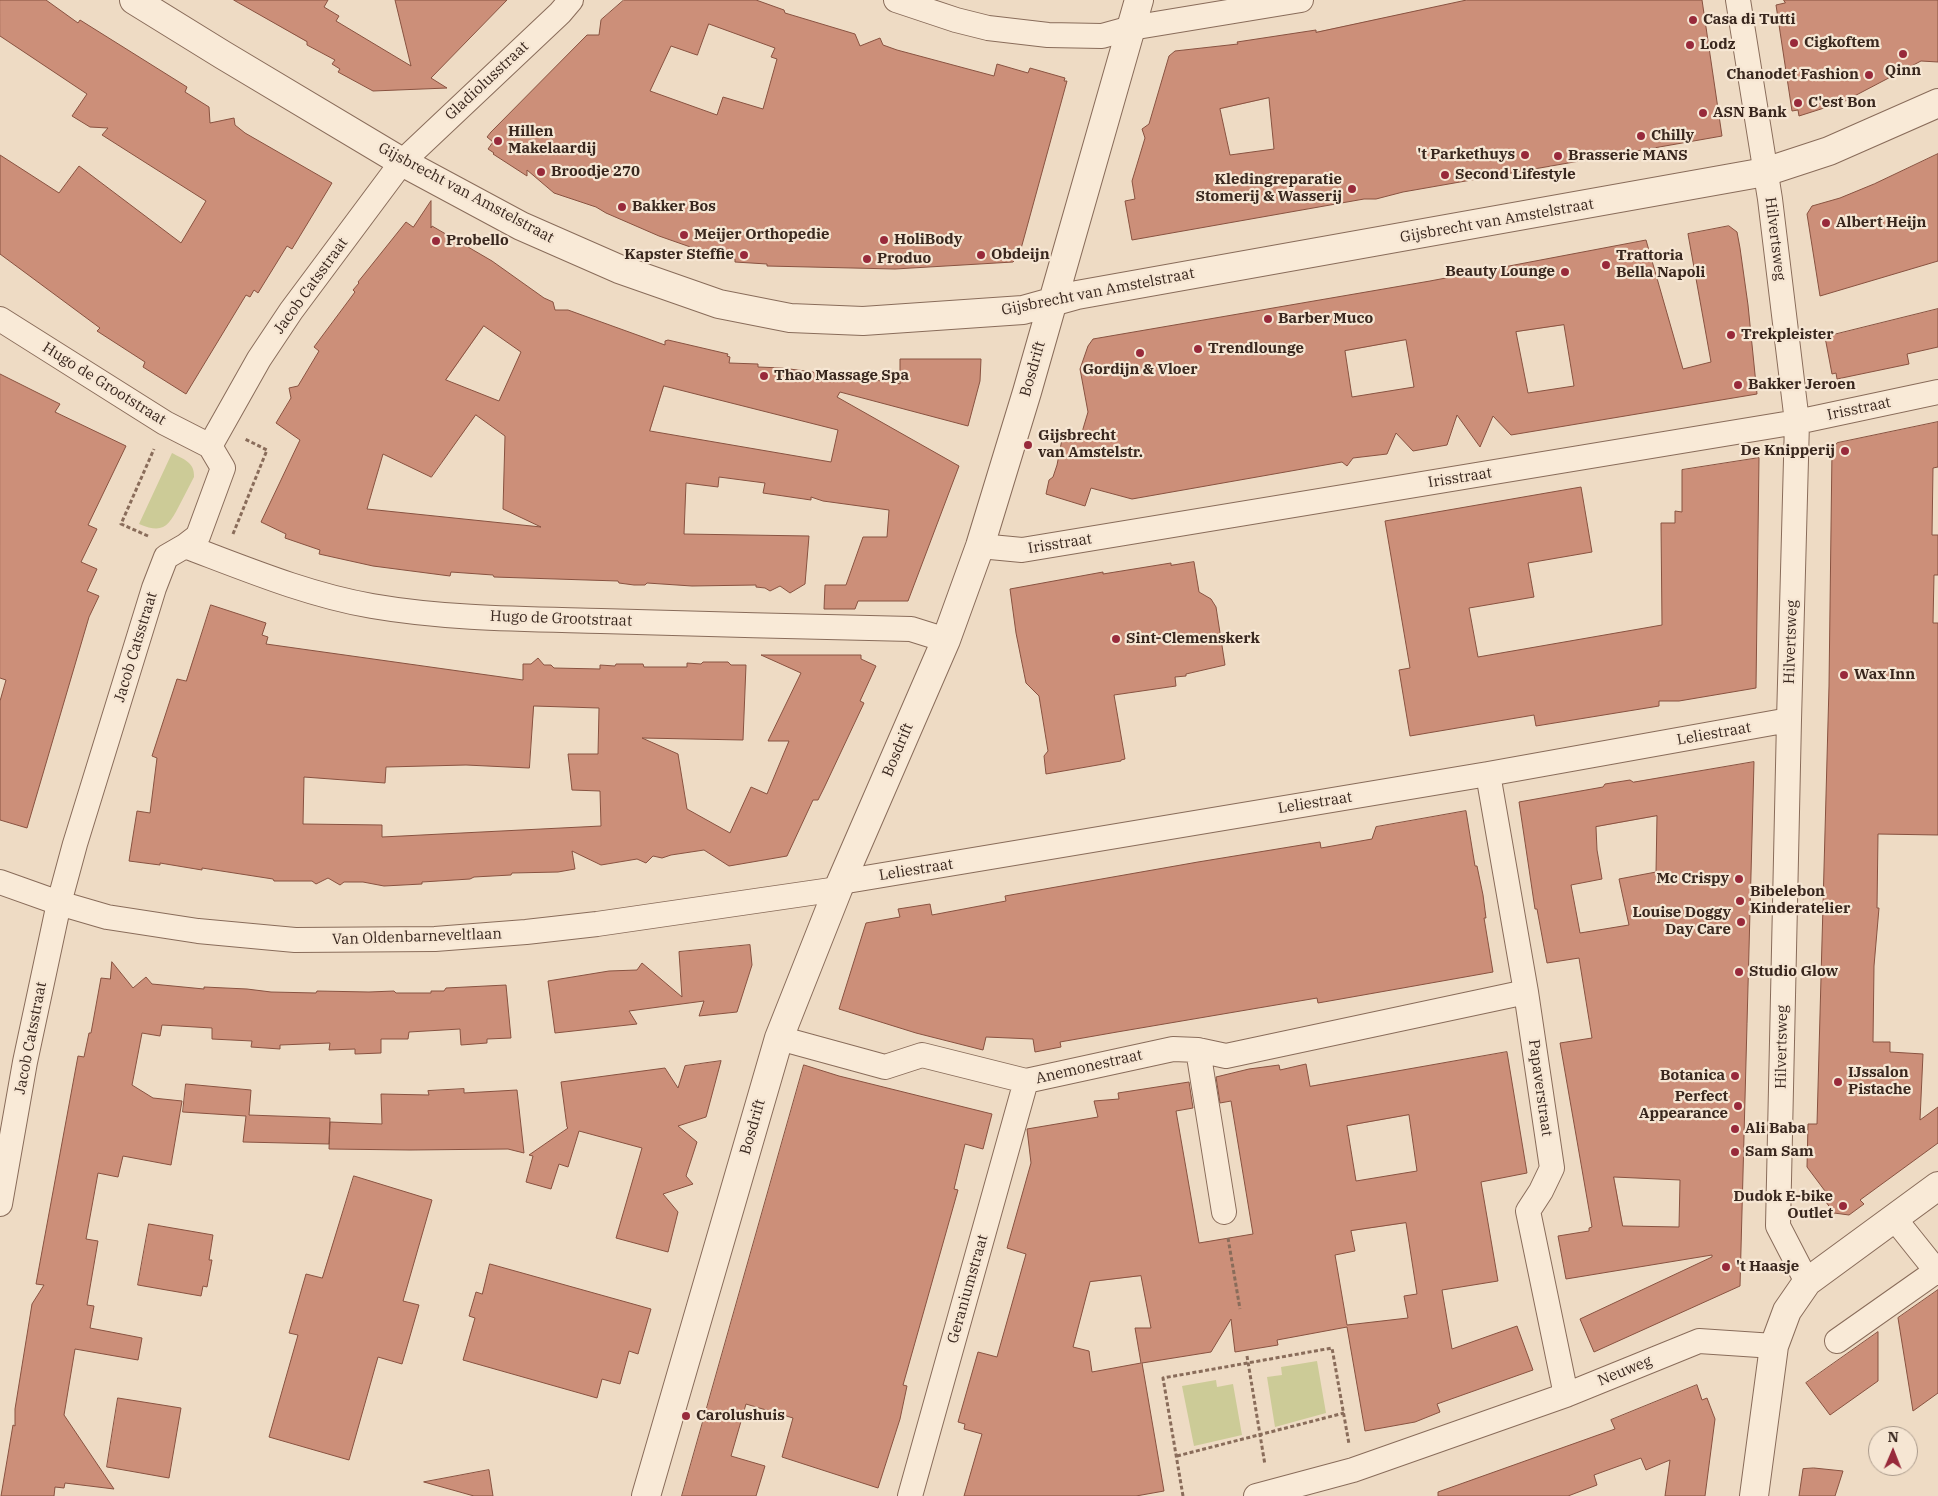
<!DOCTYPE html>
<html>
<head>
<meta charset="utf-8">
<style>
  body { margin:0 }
  #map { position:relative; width:1938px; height:1496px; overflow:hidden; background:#eedbc4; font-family:"IBM Plex Serif",serif }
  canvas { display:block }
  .north { position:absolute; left:1868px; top:1426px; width:50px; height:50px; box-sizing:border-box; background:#f6e6d3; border:1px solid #aa9a8b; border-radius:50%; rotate:1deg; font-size:14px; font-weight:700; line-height:20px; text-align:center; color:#39271e }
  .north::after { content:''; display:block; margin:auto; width:18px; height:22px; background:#982a3b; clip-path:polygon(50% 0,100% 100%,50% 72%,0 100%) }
</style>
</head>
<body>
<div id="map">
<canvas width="1938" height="1496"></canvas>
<div class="north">N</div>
</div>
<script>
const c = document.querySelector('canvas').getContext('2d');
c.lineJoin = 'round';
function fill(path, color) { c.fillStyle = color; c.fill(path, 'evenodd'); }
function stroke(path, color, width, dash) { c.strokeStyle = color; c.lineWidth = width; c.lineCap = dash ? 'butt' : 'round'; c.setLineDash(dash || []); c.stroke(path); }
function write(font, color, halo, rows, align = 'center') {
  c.font = font + ' "IBM Plex Serif",serif'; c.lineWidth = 4.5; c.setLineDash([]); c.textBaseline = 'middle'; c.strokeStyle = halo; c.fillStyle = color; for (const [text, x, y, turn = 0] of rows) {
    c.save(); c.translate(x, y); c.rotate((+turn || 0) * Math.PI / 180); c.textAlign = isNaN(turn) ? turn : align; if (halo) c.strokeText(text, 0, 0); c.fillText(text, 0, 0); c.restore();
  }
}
fill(new Path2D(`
  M 172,453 C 183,459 195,462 194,477 C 189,487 184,496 179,506 C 168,527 163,534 139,524 Z
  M 1317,1361 L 1326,1413 L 1275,1427 L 1267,1377 L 1282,1375 L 1281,1367 Z
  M 1216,1380 L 1217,1387 L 1233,1384 L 1242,1435 L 1194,1446 L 1182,1386 Z`), '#cccb97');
const building = new Path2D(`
  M 0,0 L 46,0 L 78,23 L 80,20 L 187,87 L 185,92 L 209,107 L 210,123 L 234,118 L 235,125 L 245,133 L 332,183 L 292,249 L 287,246 L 258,293 L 254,290 L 250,297 L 246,295 L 186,394 L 143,367 L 145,362 L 97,331 L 100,328 L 0,254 L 0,155 L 59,193 L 79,166 L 181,243 L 206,201 L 102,135 L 108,128 L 90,127 L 72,116 L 87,94 L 0,36 Z
  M 234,0 L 328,0 L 324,7 L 339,16 L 336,21 L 411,66 L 395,0 L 507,0 L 431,78 L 447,88 L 373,91 L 338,72 L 340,69 L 332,64 L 335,60 L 307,45 L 307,42 Z
  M 624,0 L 756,0 L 784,10 L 785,13 L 855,34 L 860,46 L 880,38 L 883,45 L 897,50 L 994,76 L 997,64 L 1028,73 L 1030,68 L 1065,78 L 1064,81 L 1067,81 L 1019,256 L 1013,262 L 895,269 L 767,266 L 767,264 L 735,262 L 735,259 L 699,250 L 659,236 L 606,213 L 596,207 L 554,193 L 527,170 L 527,176 L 493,154 L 494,153 L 488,149 L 493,142 L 487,137 L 491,132 L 587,35 L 599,35 L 601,20 ZM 709,24 L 775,48 L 771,57 L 777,59 L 763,109 L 723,97 L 717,115 L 650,91 L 671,46 L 697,55 Z
  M 1467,0 L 1702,0 L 1722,136 L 1403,192 L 1376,199 L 1364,199 L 1132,240 L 1125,201 L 1135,199 L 1132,181 L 1145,138 L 1142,129 L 1149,124 L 1169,56 L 1175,51 L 1238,44 L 1237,42 L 1316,30 L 1316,32 ZM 1269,98 L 1274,149 L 1230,155 L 1220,109 Z
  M 1784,0 L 1938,0 L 1938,62 L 1921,61 L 1843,102 L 1799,116 L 1798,110 L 1792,111 L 1776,5 L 1785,3 Z
  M 1938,154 L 1938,261 L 1820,296 L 1807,214 L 1812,206 L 1840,198 L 1874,184 Z
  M 431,201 L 431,228 L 432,226 L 492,261 L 544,298 L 553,302 L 555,310 L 568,310 L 665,345 L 665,341 L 668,340 L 728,354 L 727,356 L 730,357 L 729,363 L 758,364 L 758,367 L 782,368 L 882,381 L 882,378 L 900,384 L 900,359 L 981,359 L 980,381 L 968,426 L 840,392 L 837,397 L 959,466 L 908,601 L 858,601 L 855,609 L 824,609 L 825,585 L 846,585 L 863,537 L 887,537 L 889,510 L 823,501 L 811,497 L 811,500 L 763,493 L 765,483 L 719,477 L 718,487 L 686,483 L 684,534 L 809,536 L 805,584 L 790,593 L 780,586 L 770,591 L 765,588 L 756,587 L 756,585 L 692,586 L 647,583 L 645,585 L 634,585 L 619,583 L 618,581 L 494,577 L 493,575 L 451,572 L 450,576 L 373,566 L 319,554 L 320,550 L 285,538 L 286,534 L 261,522 L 300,440 L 276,423 L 291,398 L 289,388 L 298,386 L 319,351 L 314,347 L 355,292 L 353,290 L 359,283 L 358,282 L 406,222 L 413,227 ZM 484,326 L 521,352 L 499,401 L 446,380 ZM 664,386 L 838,430 L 831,462 L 650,431 ZM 476,415 L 505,436 L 503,509 L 541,527 L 367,509 L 383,454 L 431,477 Z
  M 1729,226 L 1737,232 L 1740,248 L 1748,305 L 1757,394 L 1511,435 L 1493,416 L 1480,447 L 1457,415 L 1447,445 L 1413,451 L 1396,433 L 1387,454 L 1353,458 L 1347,466 L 1342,462 L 1132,499 L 1091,488 L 1085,506 L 1046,494 L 1049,480 L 1053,477 L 1057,465 L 1063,434 L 1080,439 L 1088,412 L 1080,369 L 1088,346 L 1093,339 L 1430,281 L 1646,240 L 1683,369 L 1711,362 L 1688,234 ZM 1564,325 L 1574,386 L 1528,393 L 1516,332 ZM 1406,340 L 1414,387 L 1352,397 L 1345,351 Z
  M 1938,309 L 1938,347 L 1907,354 L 1909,364 L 1837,379 L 1836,373 L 1832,374 L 1825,337 Z
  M 0,374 L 60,404 L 55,412 L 126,446 L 88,525 L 97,529 L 81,562 L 97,569 L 87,591 L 99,596 L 89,617 L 27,828 L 0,820 L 0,701 L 6,680 L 0,678 Z
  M 1938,422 L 1938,467 L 1933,468 L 1932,535 L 1938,535 L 1938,575 L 1934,575 L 1933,623 L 1938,623 L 1938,835 L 1878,834 L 1877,908 L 1879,908 L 1874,966 L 1873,1042 L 1890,1042 L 1890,1052 L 1923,1054 L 1920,1120 L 1938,1107 L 1938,1143 L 1860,1200 L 1864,1204 L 1849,1215 L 1834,1213 L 1823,1198 L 1827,1195 L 1825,1191 L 1807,1167 L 1808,1124 L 1817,1124 L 1829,686 L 1832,450 L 1837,443 Z
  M 1759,458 L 1756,688 L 1679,701 L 1659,701 L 1659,706 L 1536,726 L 1534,715 L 1410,736 L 1399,670 L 1410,668 L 1385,521 L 1581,487 L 1592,552 L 1528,563 L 1534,597 L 1469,608 L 1478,657 L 1662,625 L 1661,523 L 1675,523 L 1675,511 L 1682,512 L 1682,470 Z
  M 1194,562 L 1199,592 L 1211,599 L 1216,607 L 1225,665 L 1186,674 L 1186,676 L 1175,677 L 1176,686 L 1114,695 L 1125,759 L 1121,760 L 1121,761 L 1046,774 L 1044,756 L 1048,751 L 1039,696 L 1026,683 L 1016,633 L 1010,589 L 1103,572 L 1103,574 L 1171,563 L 1171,565 Z
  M 211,605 L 266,623 L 262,635 L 268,637 L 266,644 L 523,680 L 523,664 L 531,664 L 538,658 L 544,665 L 551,665 L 554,668 L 600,669 L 600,665 L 615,666 L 616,664 L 643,664 L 644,667 L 687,667 L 687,663 L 701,664 L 703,662 L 728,662 L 731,665 L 746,665 L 743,740 L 642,738 L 678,754 L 687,809 L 730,833 L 751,787 L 767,794 L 789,741 L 768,741 L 801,673 L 761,655 L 861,655 L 861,659 L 876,666 L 860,701 L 864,703 L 824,788 L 818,800 L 813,800 L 787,856 L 729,866 L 704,850 L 671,855 L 662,858 L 653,856 L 646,863 L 637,859 L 601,865 L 572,851 L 575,869 L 558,872 L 512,873 L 511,875 L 474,877 L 470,879 L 422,882 L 422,884 L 384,886 L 363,882 L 344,882 L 340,885 L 328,878 L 316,884 L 312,881 L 274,881 L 273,879 L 202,868 L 202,870 L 160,863 L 160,865 L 129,861 L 137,811 L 150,813 L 157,758 L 152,756 L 177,679 L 186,681 ZM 534,706 L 599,708 L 598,754 L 568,754 L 572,790 L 600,791 L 601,826 L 382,837 L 382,825 L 303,824 L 304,777 L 385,783 L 386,767 L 466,765 L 529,768 Z
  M 1754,762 L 1740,1286 L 1594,1352 L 1580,1319 L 1712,1257 L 1712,1255 L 1566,1279 L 1558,1236 L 1589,1231 L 1589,1228 L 1592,1227 L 1560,1043 L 1592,1038 L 1579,958 L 1547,963 L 1537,909 L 1535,909 L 1519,802 L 1603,787 L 1605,784 L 1630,780 L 1633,782 ZM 1657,816 L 1656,872 L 1619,879 L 1629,925 L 1580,933 L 1571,885 L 1602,879 L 1597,850 L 1596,827 ZM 1614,1177 L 1680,1180 L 1679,1227 L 1623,1226 Z
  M 1466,811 L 1475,866 L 1477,866 L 1483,895 L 1486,918 L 1484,918 L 1493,972 L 1318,1003 L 1317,998 L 1117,1032 L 1060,1042 L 1061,1047 L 1035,1052 L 1033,1039 L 986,1037 L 983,1050 L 916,1033 L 839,1009 L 866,923 L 900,917 L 898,909 L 930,904 L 932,915 L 1006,901 L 1005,896 L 1198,862 L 1320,842 L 1321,848 L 1372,839 L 1376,827 Z
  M 750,945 L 752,965 L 737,1012 L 699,1016 L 704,1001 L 629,1011 L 637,1024 L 555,1033 L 548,981 L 609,971 L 637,970 L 642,963 L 682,997 L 679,952 Z
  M 112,962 L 133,988 L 146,977 L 152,984 L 204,989 L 204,987 L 247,989 L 271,992 L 316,993 L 317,991 L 369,992 L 394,991 L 396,993 L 431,993 L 431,991 L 444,991 L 446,988 L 506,985 L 511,1038 L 487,1039 L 487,1043 L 461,1045 L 460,1029 L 409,1032 L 408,1039 L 381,1039 L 381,1053 L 355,1054 L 355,1049 L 329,1050 L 330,1043 L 280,1045 L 280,1049 L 251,1047 L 252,1041 L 212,1039 L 212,1028 L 162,1025 L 160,1036 L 142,1033 L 132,1085 L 153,1098 L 182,1101 L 171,1165 L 123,1156 L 118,1177 L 98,1173 L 86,1239 L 98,1241 L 87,1305 L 94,1306 L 90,1328 L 142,1338 L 138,1360 L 75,1349 L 64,1415 L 114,1489 L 65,1483 L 64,1488 L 55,1487 L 54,1496 L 1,1496 L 13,1425 L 15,1426 L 15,1409 L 32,1304 L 44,1285 L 36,1284 L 78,1056 L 84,1057 L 89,1033 L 91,1033 L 101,978 L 110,979 Z
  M 1507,1052 L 1527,1173 L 1481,1182 L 1498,1281 L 1442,1290 L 1452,1349 L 1517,1326 L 1533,1370 L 1437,1404 L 1440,1412 L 1415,1422 L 1365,1431 L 1347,1327 L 1277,1340 L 1278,1345 L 1235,1352 L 1231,1319 L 1211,1352 L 1142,1363 L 1164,1491 L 1136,1496 L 964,1496 L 982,1434 L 964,1429 L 965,1424 L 958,1422 L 978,1352 L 997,1357 L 1026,1254 L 1007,1248 L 1031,1163 L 1027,1129 L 1098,1117 L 1094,1101 L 1119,1099 L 1118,1093 L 1189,1082 L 1193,1108 L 1176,1111 L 1199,1243 L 1253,1234 L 1231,1101 L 1220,1103 L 1216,1077 L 1249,1069 L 1279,1065 L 1280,1070 L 1306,1064 L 1310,1086 ZM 1409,1115 L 1417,1171 L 1356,1181 L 1347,1126 ZM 1406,1223 L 1417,1294 L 1404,1296 L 1408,1318 L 1347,1325 L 1335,1255 L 1355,1251 L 1351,1231 ZM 1141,1276 L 1151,1328 L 1135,1328 L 1141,1363 L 1092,1372 L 1089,1351 L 1073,1347 L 1090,1282 Z
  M 721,1061 L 706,1117 L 678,1126 L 697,1142 L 686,1176 L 693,1184 L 663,1194 L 678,1212 L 668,1252 L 616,1238 L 642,1148 L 579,1131 L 568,1167 L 559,1164 L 551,1189 L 526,1182 L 533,1156 L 529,1155 L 568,1128 L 567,1127 L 561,1082 L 665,1068 L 678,1088 L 685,1066 Z
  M 804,1065 L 839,1076 L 992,1114 L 983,1149 L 965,1144 L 954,1189 L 958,1190 L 903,1385 L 907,1386 L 900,1419 L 878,1488 L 782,1457 L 793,1418 L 746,1404 L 731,1456 L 765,1466 L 756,1496 L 682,1496 Z
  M 186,1084 L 251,1090 L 249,1115 L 330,1118 L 329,1144 L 243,1142 L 246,1116 L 183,1112 Z
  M 464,1089 L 464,1093 L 517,1090 L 524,1153 L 508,1149 L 410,1150 L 329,1149 L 330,1122 L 382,1124 L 381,1094 L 429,1095 L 428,1091 Z
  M 354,1176 L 432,1200 L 403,1301 L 419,1305 L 402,1364 L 378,1357 L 349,1460 L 269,1437 L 298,1335 L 289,1333 L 306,1274 L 322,1278 Z
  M 149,1224 L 213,1235 L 209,1260 L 212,1260 L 207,1287 L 203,1286 L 201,1296 L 138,1285 Z
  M 490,1264 L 651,1309 L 638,1354 L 629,1351 L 620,1384 L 602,1379 L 597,1398 L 463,1360 L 475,1318 L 469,1316 L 476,1292 L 482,1294 Z
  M 1938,1290 L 1938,1393 L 1913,1411 L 1898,1318 Z
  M 1878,1332 L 1878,1381 L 1830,1415 L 1806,1383 Z
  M 1697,1385 L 1702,1400 L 1707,1398 L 1715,1419 L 1705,1496 L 1665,1496 L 1670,1460 L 1646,1470 L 1641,1458 L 1594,1475 L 1597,1485 L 1568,1496 L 1438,1496 L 1438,1492 L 1615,1429 L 1611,1420 Z
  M 118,1398 L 181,1408 L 169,1478 L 107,1467 Z
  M 1814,1468 L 1843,1471 L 1835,1496 L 1799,1496 L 1803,1469 Z
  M 489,1470 L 493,1496 L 474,1496 L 424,1482 Z`);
fill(building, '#cc8f79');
stroke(building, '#885240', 1);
const minor = new Path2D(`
  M 896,0 L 956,20 L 988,28 L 1048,35 L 1102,36 L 1131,28 L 1301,0
  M 1738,0 L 1770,199 L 1797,422 L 1789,720 L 1778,1226 L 1807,1282
  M 0,319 L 165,423 L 210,446
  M 185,546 C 246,569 308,595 372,606 C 447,619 525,619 601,621 C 704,624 808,627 911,629 L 946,640
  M 980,546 L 1022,550 L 1797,422 L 1938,392
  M 1488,774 L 1526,992 L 1552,1168 L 1541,1191 L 1528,1211 L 1566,1395
  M 0,882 L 59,903 L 107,917 L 198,931 L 295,940 L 435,939 L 526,932 L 597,924 L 838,889
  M 841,882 L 1488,774 L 1789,720
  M 779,1038 L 885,1067 L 922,1055 L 1026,1081 L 1173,1049 L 1198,1050 L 1226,1056 L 1526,992
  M 1198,1050 L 1224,1212
  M 0,1204 L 25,1062 L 59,903 L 75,844 L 154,588 L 166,557 L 185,546 L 198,536 L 223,468 L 210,446 L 259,359 L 291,311 L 402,162 L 560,13 L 571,0
  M 1894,1218 L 1938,1273
  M 1837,1341 L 1935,1272
  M 910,1496 L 1026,1081
  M 1256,1496 L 1353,1470 L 1566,1395 L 1699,1341 L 1774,1346`);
const tertiary = new Path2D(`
  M 134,0 L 223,55 L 402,162 L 521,226 L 619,269 L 719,304 L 790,318 L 863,321 L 1023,310 L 1077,295 L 1765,172 L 1829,151 L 1938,103
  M 646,1496 L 779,1038 L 838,889 L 946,640 L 980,546 L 1027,392 L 1139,0
  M 1754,1496 L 1774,1346 L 1787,1311 L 1807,1282 L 1938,1186`);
stroke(minor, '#896c5a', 26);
stroke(tertiary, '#896c5a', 30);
stroke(new Path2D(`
  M 233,534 L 267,450 L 245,439
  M 148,536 L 121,524 L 154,449
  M 1228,1238 L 1240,1309
  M 1247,1356 L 1265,1465
  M 1177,1456 L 1344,1413
  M 1183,1496 L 1163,1378 L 1332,1348 L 1349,1444`), '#896c5a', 3, [4, 2.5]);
stroke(minor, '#f9ead7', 24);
stroke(tertiary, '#f9ead7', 28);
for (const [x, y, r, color] of [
  [1693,20,5,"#982a3b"],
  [1794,43,5,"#982a3b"],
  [1690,45,5,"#982a3b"],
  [1903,54,5,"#982a3b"],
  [1869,75,5,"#982a3b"],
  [1798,103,5,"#982a3b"],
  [1703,113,5,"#982a3b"],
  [1641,136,5,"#982a3b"],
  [498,141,5,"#982a3b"],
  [1525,155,5,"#982a3b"],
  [1558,156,5,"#982a3b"],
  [541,172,5,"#982a3b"],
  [1445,175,5,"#982a3b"],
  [1352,189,5,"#982a3b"],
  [622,207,5,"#982a3b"],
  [1826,223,5,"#982a3b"],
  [684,235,5,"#982a3b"],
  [884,240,5,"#982a3b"],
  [436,241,5,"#982a3b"],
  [744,255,5,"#982a3b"],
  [981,255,5,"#982a3b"],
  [867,259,5,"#982a3b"],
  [1606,265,5,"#982a3b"],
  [1565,272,5,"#982a3b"],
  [1268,319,5,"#982a3b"],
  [1731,335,5,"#982a3b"],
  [1198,349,5,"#982a3b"],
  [1140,353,5,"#982a3b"],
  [764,376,5,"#982a3b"],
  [1738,385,5,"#982a3b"],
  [1028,445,5,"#982a3b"],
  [1845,451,5,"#982a3b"],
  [1116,639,5,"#982a3b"],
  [1844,675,5,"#982a3b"],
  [1739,879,5,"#982a3b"],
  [1740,901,5,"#982a3b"],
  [1741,922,5,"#982a3b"],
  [1739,972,5,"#982a3b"],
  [1735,1076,5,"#982a3b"],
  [1838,1082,5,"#982a3b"],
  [1738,1106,5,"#982a3b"],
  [1735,1129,5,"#982a3b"],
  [1735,1152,5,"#982a3b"],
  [1843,1206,5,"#982a3b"],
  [1726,1267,5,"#982a3b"],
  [686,1416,5,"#982a3b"]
]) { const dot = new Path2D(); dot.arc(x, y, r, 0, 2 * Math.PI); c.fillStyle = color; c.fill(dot); stroke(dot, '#f6e6d3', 2); }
write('bold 15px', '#39271e', '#f6e6d3', [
  ["Casa di Tutti",1703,20],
  ["Cigkoftem",1804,43],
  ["Lodz",1700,45],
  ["Qinn",1903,71,"center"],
  ["Chanodet Fashion",1859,75,"right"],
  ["C'est Bon",1808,103],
  ["ASN Bank",1713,113],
  ["Hillen",508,132],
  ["Makelaardij",508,149],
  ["Chilly",1651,136],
  ["'t Parkethuys",1515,155,"right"],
  ["Brasserie MANS",1568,156],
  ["Broodje 270",551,172],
  ["Second Lifestyle",1455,175],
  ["Kledingreparatie",1342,180,"right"],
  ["Stomerij & Wasserij",1342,197,"right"],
  ["Bakker Bos",632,207],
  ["Albert Heijn",1836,223],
  ["Meijer Orthopedie",694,235],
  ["HoliBody",894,240],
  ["Probello",446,241],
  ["Kapster Steffie",734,255,"right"],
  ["Obdeijn",991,255],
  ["Trattoria",1616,256],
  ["Bella Napoli",1616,273],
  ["Produo",877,259],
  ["Beauty Lounge",1555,272,"right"],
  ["Barber Muco",1278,319],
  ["Trekpleister",1741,335],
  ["Trendlounge",1208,349],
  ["Gordijn & Vloer",1140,370,"center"],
  ["Thao Massage Spa",774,376],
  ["Bakker Jeroen",1748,385],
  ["Gijsbrecht",1038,436],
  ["van Amstelstr.",1038,453],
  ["De Knipperij",1835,451,"right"],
  ["Sint-Clemenskerk",1126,639],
  ["Wax Inn",1854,675],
  ["Mc Crispy",1729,879,"right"],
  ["Bibelebon",1750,892],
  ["Kinderatelier",1750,909],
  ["Louise Doggy",1731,913,"right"],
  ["Day Care",1731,930,"right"],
  ["Studio Glow",1749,972],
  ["IJssalon",1848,1073],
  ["Pistache",1848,1090],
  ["Botanica",1725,1076,"right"],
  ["Perfect",1728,1097,"right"],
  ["Appearance",1728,1114,"right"],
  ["Ali Baba",1745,1129],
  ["Sam Sam",1745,1152],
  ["Dudok E-bike",1833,1197,"right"],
  ["Outlet",1833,1214,"right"],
  ["'t Haasje",1736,1267],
  ["Carolushuis",696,1416]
], 'left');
write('15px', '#39271e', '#f6e6d3', [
  ["Gladiolusstraat",487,81,-43],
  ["Gijsbrecht van Amstelstraat",466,193,28],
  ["Gijsbrecht van Amstelstraat",1497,221,-10],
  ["Hilvertsweg",1775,239,83],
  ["Jacob Catsstraat",311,286,-54],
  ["Gijsbrecht van Amstelstraat",1098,292,-11],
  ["Bosdrift",1033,369,-74],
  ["Hugo de Grootstraat",104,384,32],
  ["Irisstraat",1859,409,-12],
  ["Irisstraat",1460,478,-9],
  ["Irisstraat",1060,544,-9],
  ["Hugo de Grootstraat",561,619,2],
  ["Hilvertsweg",1791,642,-88],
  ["Jacob Catsstraat",136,647,-73],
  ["Leliestraat",1714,734,-10],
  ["Bosdrift",898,750,-67],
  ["Leliestraat",1315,803,-9],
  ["Leliestraat",916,870,-9],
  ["Van Oldenbarneveltlaan",417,937,-2],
  ["Jacob Catsstraat",31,1038,-79],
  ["Hilvertsweg",1782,1047,-89],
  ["Anemonestraat",1089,1067,-13],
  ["Papaverstraat",1540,1088,82],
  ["Bosdrift",753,1127,-74],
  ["Geraniumstraat",968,1289,-74],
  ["Neuweg",1625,1371,-22]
]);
</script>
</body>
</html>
